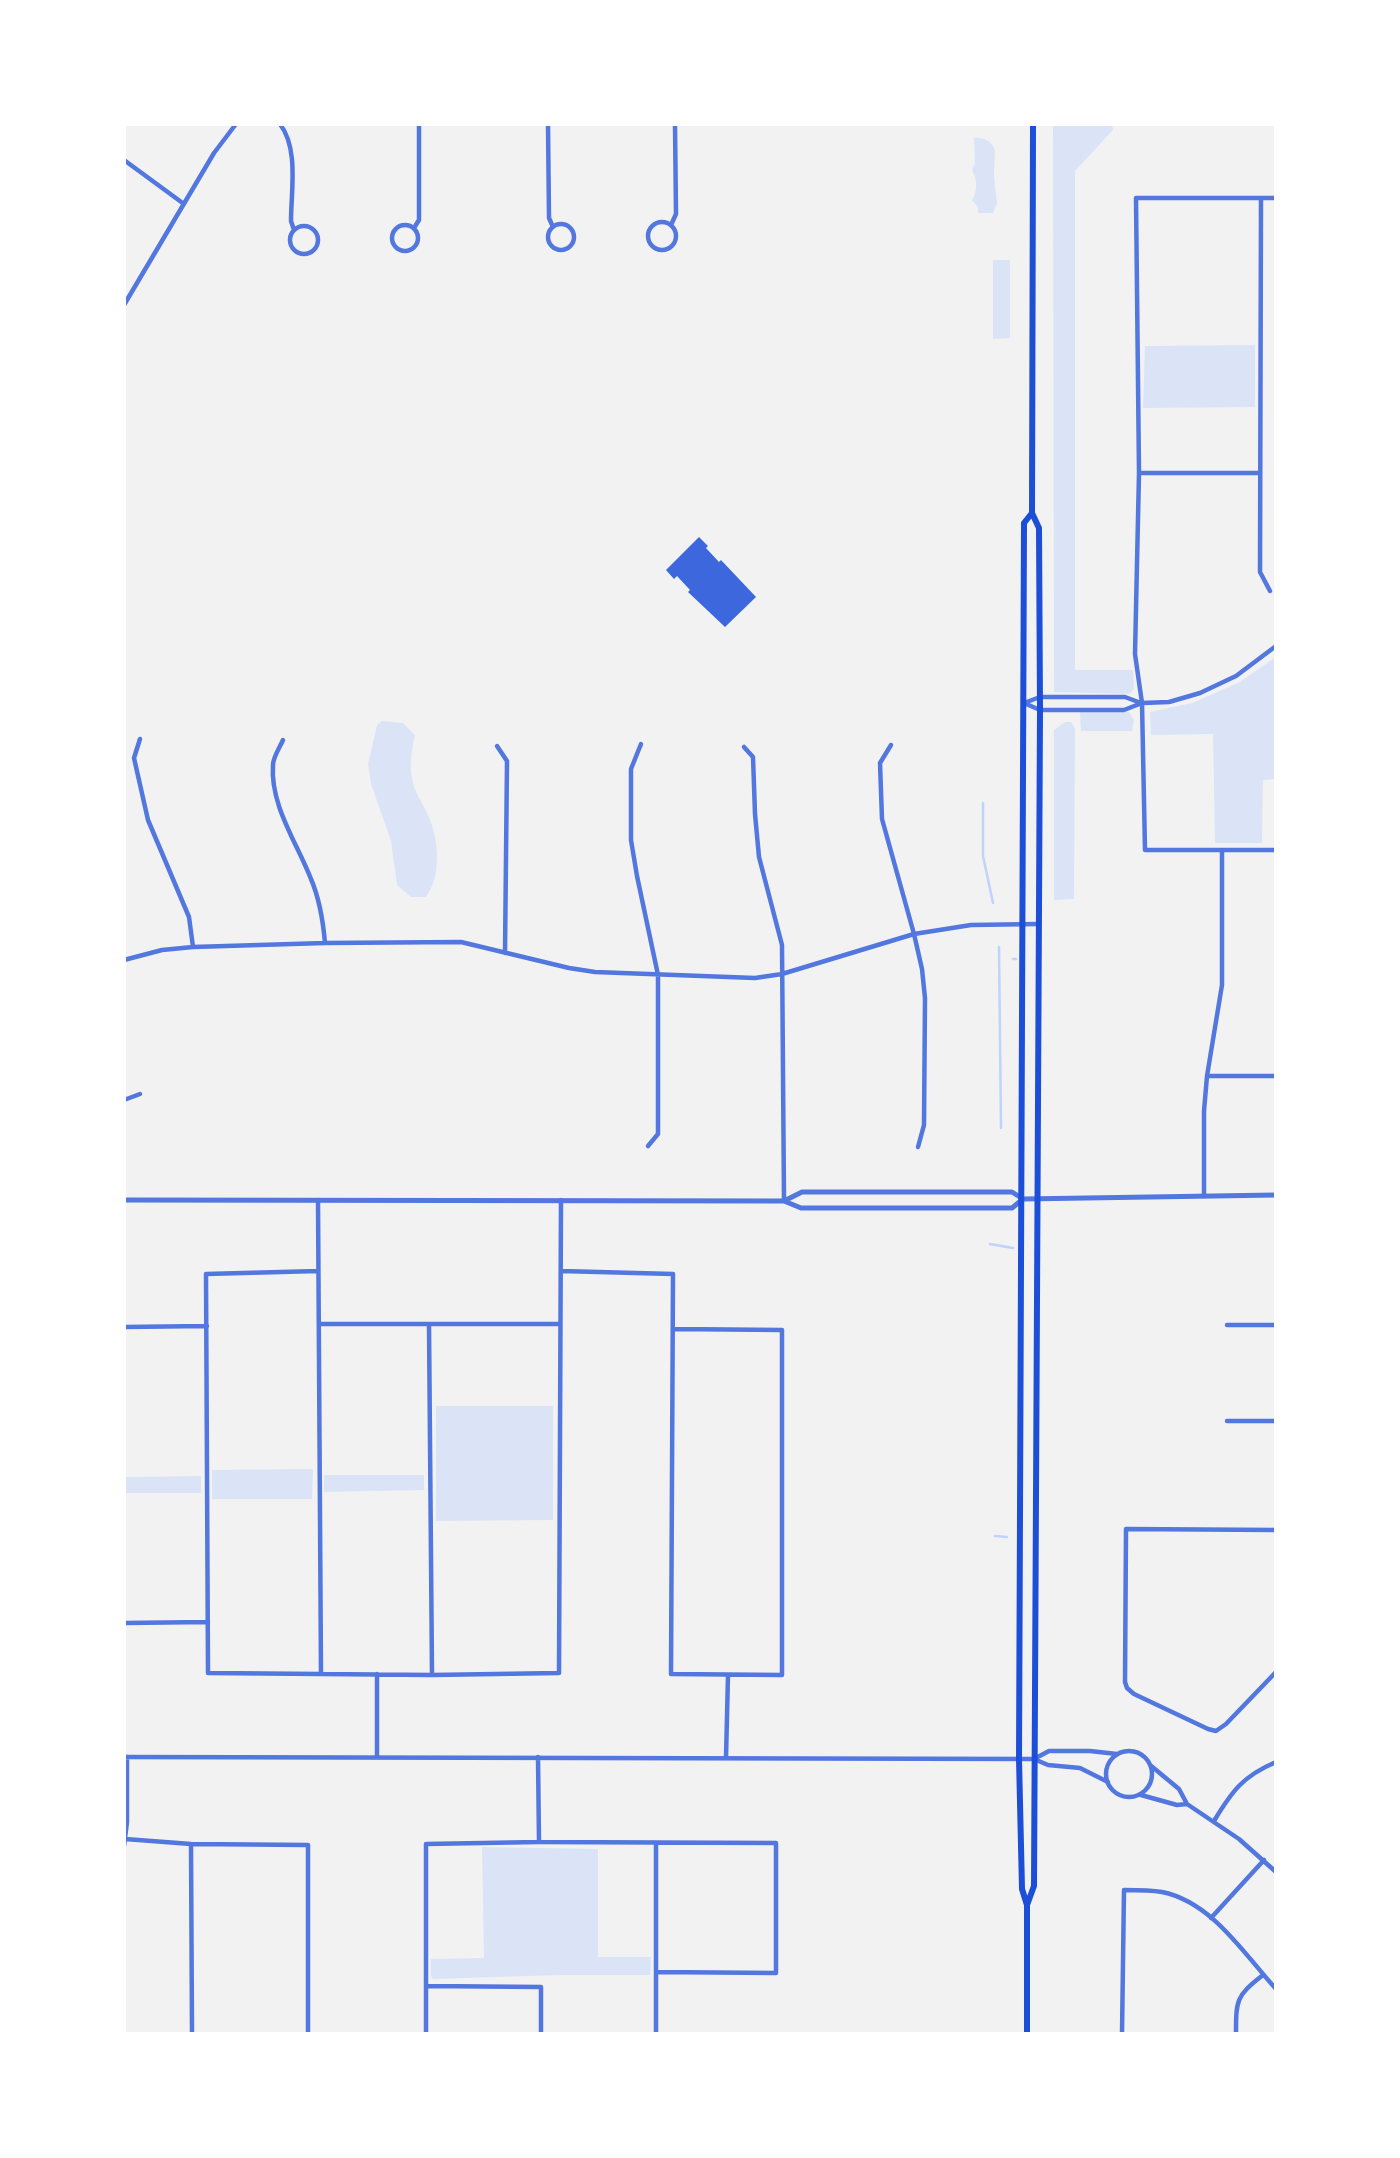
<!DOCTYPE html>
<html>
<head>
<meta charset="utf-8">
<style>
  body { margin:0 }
  #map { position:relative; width:1400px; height:2158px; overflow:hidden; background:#f2f2f2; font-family:Manrope,sans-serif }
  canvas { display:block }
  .frame { position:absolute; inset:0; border:126px solid #fff; pointer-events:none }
</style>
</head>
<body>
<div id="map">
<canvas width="1400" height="2158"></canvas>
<div class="frame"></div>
</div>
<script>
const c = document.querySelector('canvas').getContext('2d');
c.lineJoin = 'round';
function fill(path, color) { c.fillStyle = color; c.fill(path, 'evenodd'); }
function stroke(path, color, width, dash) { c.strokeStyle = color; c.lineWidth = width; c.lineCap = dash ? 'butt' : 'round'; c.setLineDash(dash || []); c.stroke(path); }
fill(new Path2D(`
  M 1053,124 L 1112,124 L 1113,130 L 1075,171 L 1075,670 L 1133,670 L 1134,689 L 1129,694 L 1054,692 Z
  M 974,138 C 983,137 992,141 995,150 L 994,177 L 997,203 L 993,213 L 978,213 L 978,207 L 972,200 C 978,190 977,179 972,170 L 975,163 Z
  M 993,260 L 1010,260 L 1010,338 L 993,339 Z
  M 1255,345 L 1255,407 L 1143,408 L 1145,346 Z
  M 1276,657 L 1276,779 L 1263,780 L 1262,843 L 1215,843 L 1213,734 L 1151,735 L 1150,712 L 1192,703 L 1238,683 Z
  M 1080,712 L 1129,712 L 1134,720 L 1132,731 L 1081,731 Z
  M 382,721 L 403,723 L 415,735 C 412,749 409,764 412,778 C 414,791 422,802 427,813 C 439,837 442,876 426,897 L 411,897 L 397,885 L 391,841 L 371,784 L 368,764 L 377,725 Z
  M 1065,722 L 1071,722 L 1075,728 L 1074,899 L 1054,900 L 1054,730 Z
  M 436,1406 L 553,1406 L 553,1520 L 436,1521 Z
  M 313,1469 L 312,1499 L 212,1499 L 212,1470 Z
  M 324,1475 L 424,1475 L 424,1490 L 324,1492 Z
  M 201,1476 L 201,1493 L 124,1493 L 124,1477 Z
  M 482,1847 L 598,1849 L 598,1957 L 651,1957 L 650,1975 L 560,1975 L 433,1979 L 431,1976 L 431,1959 L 484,1958 Z`), '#dbe4f7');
stroke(new Path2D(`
  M 983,803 L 983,856 L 993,903
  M 999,947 L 1001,1128
  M 1013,959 L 1016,959
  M 990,1244 L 1013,1248
  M 995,1536 L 1007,1537`), '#bfd3fe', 2.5);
fill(new Path2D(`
  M 699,537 L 708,546 L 706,548 L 719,562 L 721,560 L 756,597 L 725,627 L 688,592 L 690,590 L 677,576 L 674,579 L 666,570 Z`), '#3d67dc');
stroke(new Path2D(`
  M 280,124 C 299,149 291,191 291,221 L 294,230
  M 548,124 L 549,218 L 553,227
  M 124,160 L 184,204
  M 1261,198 L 1260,572 L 1270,591
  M 1276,198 L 1136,198 L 1139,473 L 1135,654 L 1142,703 L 1145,850 L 1276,850
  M648 236a14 14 0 1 1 28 0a14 14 0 1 1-28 0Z
  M548 237a13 13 0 1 1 26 0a13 13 0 1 1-26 0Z
  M392 238a13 13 0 1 1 26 0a13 13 0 1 1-26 0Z
  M 671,225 L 676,214 L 675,124
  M290 240a14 14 0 1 1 28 0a14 14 0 1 1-28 0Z
  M 414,228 L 419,220 L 419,124
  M 124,305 L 214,153 L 236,124
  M 1139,473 L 1260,473
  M 1024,703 L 1040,710 L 1124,710 L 1142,703 L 1169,702 L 1200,693 L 1236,676 L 1276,646
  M 1024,703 L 1040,697 L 1125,697 L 1141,703
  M 140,739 L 134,758 L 148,820 L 189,917 L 193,947
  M 283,740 C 280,747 273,757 273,765 C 270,805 297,843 311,879 C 320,900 323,920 325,943
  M 641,744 L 631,769 L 631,840 L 637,876 L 658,975 L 658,1134 L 648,1146
  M 891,745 L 880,763 L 882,819 L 914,934 L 922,969 L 925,998 L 924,1125 L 918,1147
  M 497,746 L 507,761 L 505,953
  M 744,747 L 753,757 L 755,814 L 759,857 L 782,945 L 784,1201
  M 124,960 L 162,950 L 193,947 L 325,943 L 461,942 L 569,968 L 595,972 L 755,978 L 782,974 L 914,934 L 971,925 L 1038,924
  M 1207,1076 L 1276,1076
  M 124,1100 L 140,1094
  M 1204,1196 L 1204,1111 L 1207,1076 L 1222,985 L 1222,850
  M 318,1200 L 321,1674
  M 318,1271 L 206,1274 L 208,1673 L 432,1675 L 559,1673 L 561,1200
  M 561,1271 L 673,1274 C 672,1407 672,1541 671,1674 L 782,1675 L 782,1330 L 673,1329
  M 319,1324 L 560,1324
  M 429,1324 L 432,1675
  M 1227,1325 L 1276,1325
  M 124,1327 L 207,1326
  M 1227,1421 L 1276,1421
  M 1276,1530 L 1126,1529 L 1125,1682 L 1127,1688 L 1134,1694 L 1208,1729 L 1216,1731 L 1226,1724 L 1276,1672
  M 124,1623 L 208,1622
  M 377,1674 L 377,1757
  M1106 1774a23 23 0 1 1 46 0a23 23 0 1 1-46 0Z
  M 124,1757 L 1034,1759 L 1048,1765 L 1080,1768 L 1108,1782
  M 538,1757 L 539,1842
  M 726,1758 L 728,1675
  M 1034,1759 L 1049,1751 L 1090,1751 L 1117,1754
  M 1150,1765 L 1179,1789 L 1187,1804 L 1239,1839 L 1276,1872
  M 1141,1795 L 1177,1805 L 1187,1804
  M 1214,1821 C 1232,1791 1243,1776 1276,1762
  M 125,1839 L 191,1844 L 308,1845 L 308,2034
  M 191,1844 L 192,2034
  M 124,1846 L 127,1822 L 127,1757
  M 1211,1918 L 1264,1860
  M 426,1986 L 541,1987 L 541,2034
  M 426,2034 L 426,1844 L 539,1842 L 776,1843 L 776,1973 L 656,1972
  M 656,2034 L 656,1843
  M 1122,2034 L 1124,1890 C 1136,1890 1150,1890 1162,1892 C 1212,1902 1244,1954 1276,1989
  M 1236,2034 C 1236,2000 1236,1996 1263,1975`), '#5277de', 4.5);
stroke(new Path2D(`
  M 124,1200 L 784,1201 L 801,1208 L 1012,1208 L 1023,1199
  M 784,1201 L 802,1192 L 1012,1192 L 1023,1199 L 1276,1195`), '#5277de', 5);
stroke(new Path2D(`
  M 1027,1905 L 1034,1886 L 1040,710 L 1039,528 L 1032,513 L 1033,124
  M 1027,2034 L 1027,1905 L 1022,1889 L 1019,1759 L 1024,523 L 1032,513`), '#1d4ed8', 6);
</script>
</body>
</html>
